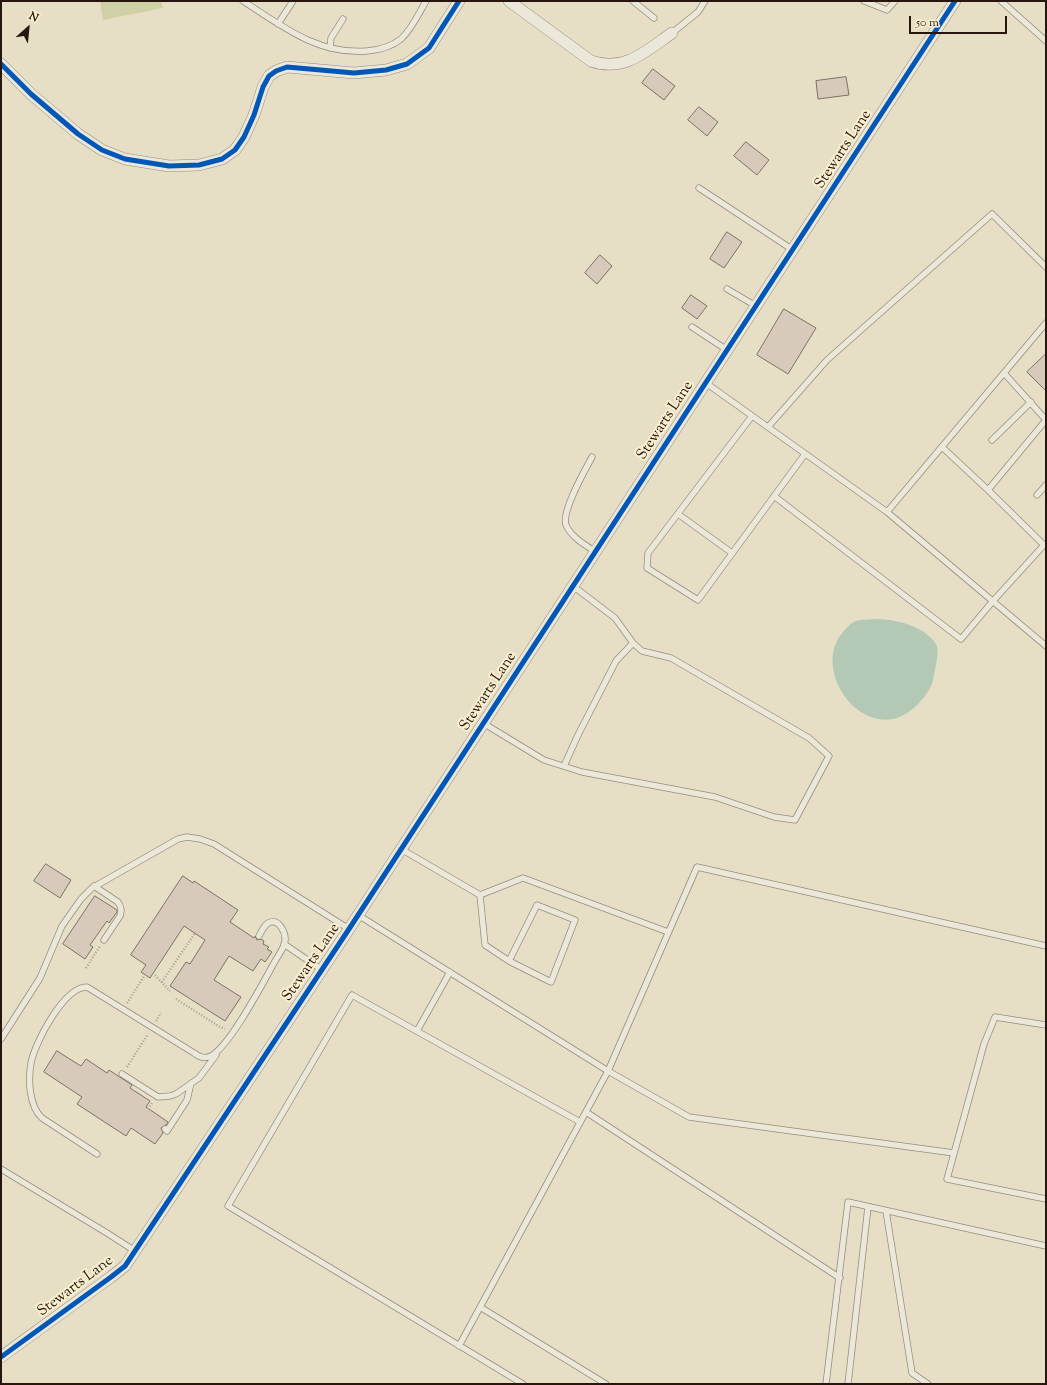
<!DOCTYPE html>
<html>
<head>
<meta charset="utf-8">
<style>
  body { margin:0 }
  #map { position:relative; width:1047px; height:1385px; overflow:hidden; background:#e7dfc5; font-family:"Sorts Mill Goudy",serif }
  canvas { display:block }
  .frame { position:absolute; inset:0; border:2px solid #27160e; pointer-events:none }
  .north { position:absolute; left:8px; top:8px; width:40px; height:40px; -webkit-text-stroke:3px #f9efd0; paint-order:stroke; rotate:27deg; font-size:11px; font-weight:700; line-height:16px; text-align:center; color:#27160e }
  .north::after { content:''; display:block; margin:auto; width:14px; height:18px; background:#27160e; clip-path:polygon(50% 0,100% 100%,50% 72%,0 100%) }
  .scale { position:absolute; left:909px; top:16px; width:98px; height:18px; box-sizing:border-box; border:2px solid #27160e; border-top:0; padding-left:5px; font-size:12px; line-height:14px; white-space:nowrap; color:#27160e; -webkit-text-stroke:3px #f9efd0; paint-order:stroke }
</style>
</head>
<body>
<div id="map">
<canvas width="1047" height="1385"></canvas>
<div class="frame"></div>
<div class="north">N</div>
<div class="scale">50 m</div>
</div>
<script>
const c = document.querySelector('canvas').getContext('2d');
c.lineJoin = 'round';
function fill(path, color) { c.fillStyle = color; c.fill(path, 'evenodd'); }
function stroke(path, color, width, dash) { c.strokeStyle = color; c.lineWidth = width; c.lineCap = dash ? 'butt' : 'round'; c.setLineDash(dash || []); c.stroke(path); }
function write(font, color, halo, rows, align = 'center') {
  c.font = font + ' "Sorts Mill Goudy",serif'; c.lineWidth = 4; c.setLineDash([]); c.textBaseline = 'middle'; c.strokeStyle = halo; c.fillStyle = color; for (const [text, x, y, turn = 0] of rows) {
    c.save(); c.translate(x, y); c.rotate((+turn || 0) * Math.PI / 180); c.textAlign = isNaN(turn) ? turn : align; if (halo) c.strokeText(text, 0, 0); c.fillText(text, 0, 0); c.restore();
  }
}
fill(new Path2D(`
  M 100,1 L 161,1 L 163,8 L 103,20 Z`), '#d0d0a6');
fill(new Path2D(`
  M 874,619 C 895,619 923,625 936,644 C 939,650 937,659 936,665 C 934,672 934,680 931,686 C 924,700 909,716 893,719 C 850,727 813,663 844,631 C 847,627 851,623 856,621 C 861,619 868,620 874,619 Z`), '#b3c9b6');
const building = new Path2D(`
  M 653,69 L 675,86 L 664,100 L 642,83 Z
  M 846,77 L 849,95 L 818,99 L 816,81 Z
  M 699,107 L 718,122 L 707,136 L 688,120 Z
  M 746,142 L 769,160 L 757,175 L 734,156 Z
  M 727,232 L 742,242 L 724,268 L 710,259 Z
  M 600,255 L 612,266 L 597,284 L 585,273 Z
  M 691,295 L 707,306 L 697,319 L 682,308 Z
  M 784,309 L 816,328 L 788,374 L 757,355 Z
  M 1046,354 L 1046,391 L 1027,372 Z
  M 46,864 L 71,880 L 60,898 L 34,881 Z
  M 183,876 L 193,883 L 194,881 L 238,910 L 230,922 L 254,938 L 255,936 L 257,940 L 261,939 L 264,941 L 263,944 L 269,947 L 267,949 L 272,952 L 265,962 L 261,959 L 253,971 L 229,956 L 214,980 L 241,997 L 225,1021 L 170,986 L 186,962 L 190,964 L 205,940 L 184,926 L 150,978 L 141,972 L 146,965 L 131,955 Z
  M 95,896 L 117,910 L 117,912 L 109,923 L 107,921 L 90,945 L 93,947 L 85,959 L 63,944 Z
  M 57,1051 L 81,1066 L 86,1059 L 107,1073 L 109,1070 L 132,1085 L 130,1088 L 150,1101 L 146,1107 L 168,1122 L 166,1125 L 161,1128 L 163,1133 L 155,1144 L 131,1128 L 126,1136 L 77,1104 L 82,1097 L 44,1072 Z`);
fill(building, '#d8caba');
stroke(building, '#797265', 1);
const lane = new Path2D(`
  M 243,1 C 282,26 318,55 367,51 C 379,50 391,47 401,39 C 412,29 419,13 426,1
  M 633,1 L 654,18
  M 864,1 L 887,10 L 895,1
  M 1001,1 L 1046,41
  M 278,24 L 293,1
  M 672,33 L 698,12 L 705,1
  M 330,48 L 331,38 L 343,19
  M 699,188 L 793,250
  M 727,289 L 756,306
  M 692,327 L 727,350
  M 1004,373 L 1046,420
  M 706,383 L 887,512 L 1046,323
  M 752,416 L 648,553 L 647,568 L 698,600 L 805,454
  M 768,427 L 827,360 L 992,214 L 1046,267
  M 992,440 L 1031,402
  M 592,457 C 585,470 561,512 566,525 C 571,537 585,545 596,552
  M 988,490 L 1046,420
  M 1037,495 L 1046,485
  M 774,496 L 961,639 L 993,601 L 1044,545 L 988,490 L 942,447
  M 887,512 L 1046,646
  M 678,514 L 732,553
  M 483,723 L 544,760 L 582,772 L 715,797 L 774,817 L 795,820 L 829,756 L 809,738 L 671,658 L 642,651 L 633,643 L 615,618 L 573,586
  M 564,766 L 578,735 L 616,661 L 633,643
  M 401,849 L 480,895 L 523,878 L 668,932
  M 94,886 L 118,902 C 121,907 122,910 120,916 L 104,940
  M 480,895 L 485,945 L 509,961 L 537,905 L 575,920 L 551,982 L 509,961
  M 358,915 L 608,1071 L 689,1117 L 954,1153
  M 284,944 L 322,970
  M 1046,1025 L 995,1017 L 984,1044 L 947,1179 L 1046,1199
  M 417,1031 L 450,972
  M 1,1039 L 40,978 L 62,926 L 81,899 L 92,888 L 178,839 L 187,837 L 200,839 L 214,844 L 349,929
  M 122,1074 L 158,1097 L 170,1096 L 176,1094 L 199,1078 L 216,1055
  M 586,1112 L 840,1278
  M 165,1129 L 167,1131 L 187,1100 L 191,1083
  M 97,1154 L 42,1118 C 29,1106 28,1080 31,1063 C 35,1042 64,987 87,987 L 194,1053 C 199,1057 205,1059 211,1056 C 230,1046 263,983 274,963 C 277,957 284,949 285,941 C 286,933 279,917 268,923 C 264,926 261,932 259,936
  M 1,1169 L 107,1233 L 135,1251
  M 886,1211 L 912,1373 L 928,1384
  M 480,1307 L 606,1384
  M 459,1346 L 608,1071 L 697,867 L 1046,946
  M 523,1384 L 228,1206 L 352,995 L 580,1122
  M 826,1384 L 848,1202 L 1046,1246
  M 848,1384 L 868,1207`);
const street = new Path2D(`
  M 509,1 L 591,61 C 624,73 646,51 672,33
  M 1,64 L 31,94 L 78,134 L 102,150 L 125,159 L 169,166 L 199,165 L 222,159 L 235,150 L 244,137 L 254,115 L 263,87 L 269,76 L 276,71 L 287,67 L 354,73 L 386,70 L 407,64 L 429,48 L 459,1
  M 1,1357 L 111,1277 L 125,1266 L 135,1251 L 349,929 L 955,1`);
stroke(lane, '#948d7e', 7);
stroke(street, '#948d7e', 12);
stroke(new Path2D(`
  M 86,968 L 100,946
  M 153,973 L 170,991
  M 162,982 L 195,933
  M 176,999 L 220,1027 L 225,1029
  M 127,1003 L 145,975
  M 156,1021 L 161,1013
  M 127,1067 L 148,1034
  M 148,1109 L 152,1103`), '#a6a095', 2.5, [1, 2]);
stroke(lane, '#ebe7d9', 5.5);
stroke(street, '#ebe7d9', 11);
stroke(new Path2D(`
  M 1,64 L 31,94 L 78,134 L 102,150 L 125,159 L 169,166 L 199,165 L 222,159 L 235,150 L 244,137 L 254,115 L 263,87 L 269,76 L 276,71 L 287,67 L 354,73 L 386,70 L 407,64 L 429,48 L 459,1
  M 1,1357 L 111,1277 L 125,1266 L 135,1251 L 349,929 L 955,1`), '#0057b8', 5);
write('15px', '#27160e', '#f9efd0', [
  ["Stewarts Lane",844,150,-57],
  ["Stewarts Lane",666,421,-57],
  ["Stewarts Lane",489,692,-57],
  ["Stewarts Lane",312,963,-56],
  ["Stewarts Lane",76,1287,-37]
]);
</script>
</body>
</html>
